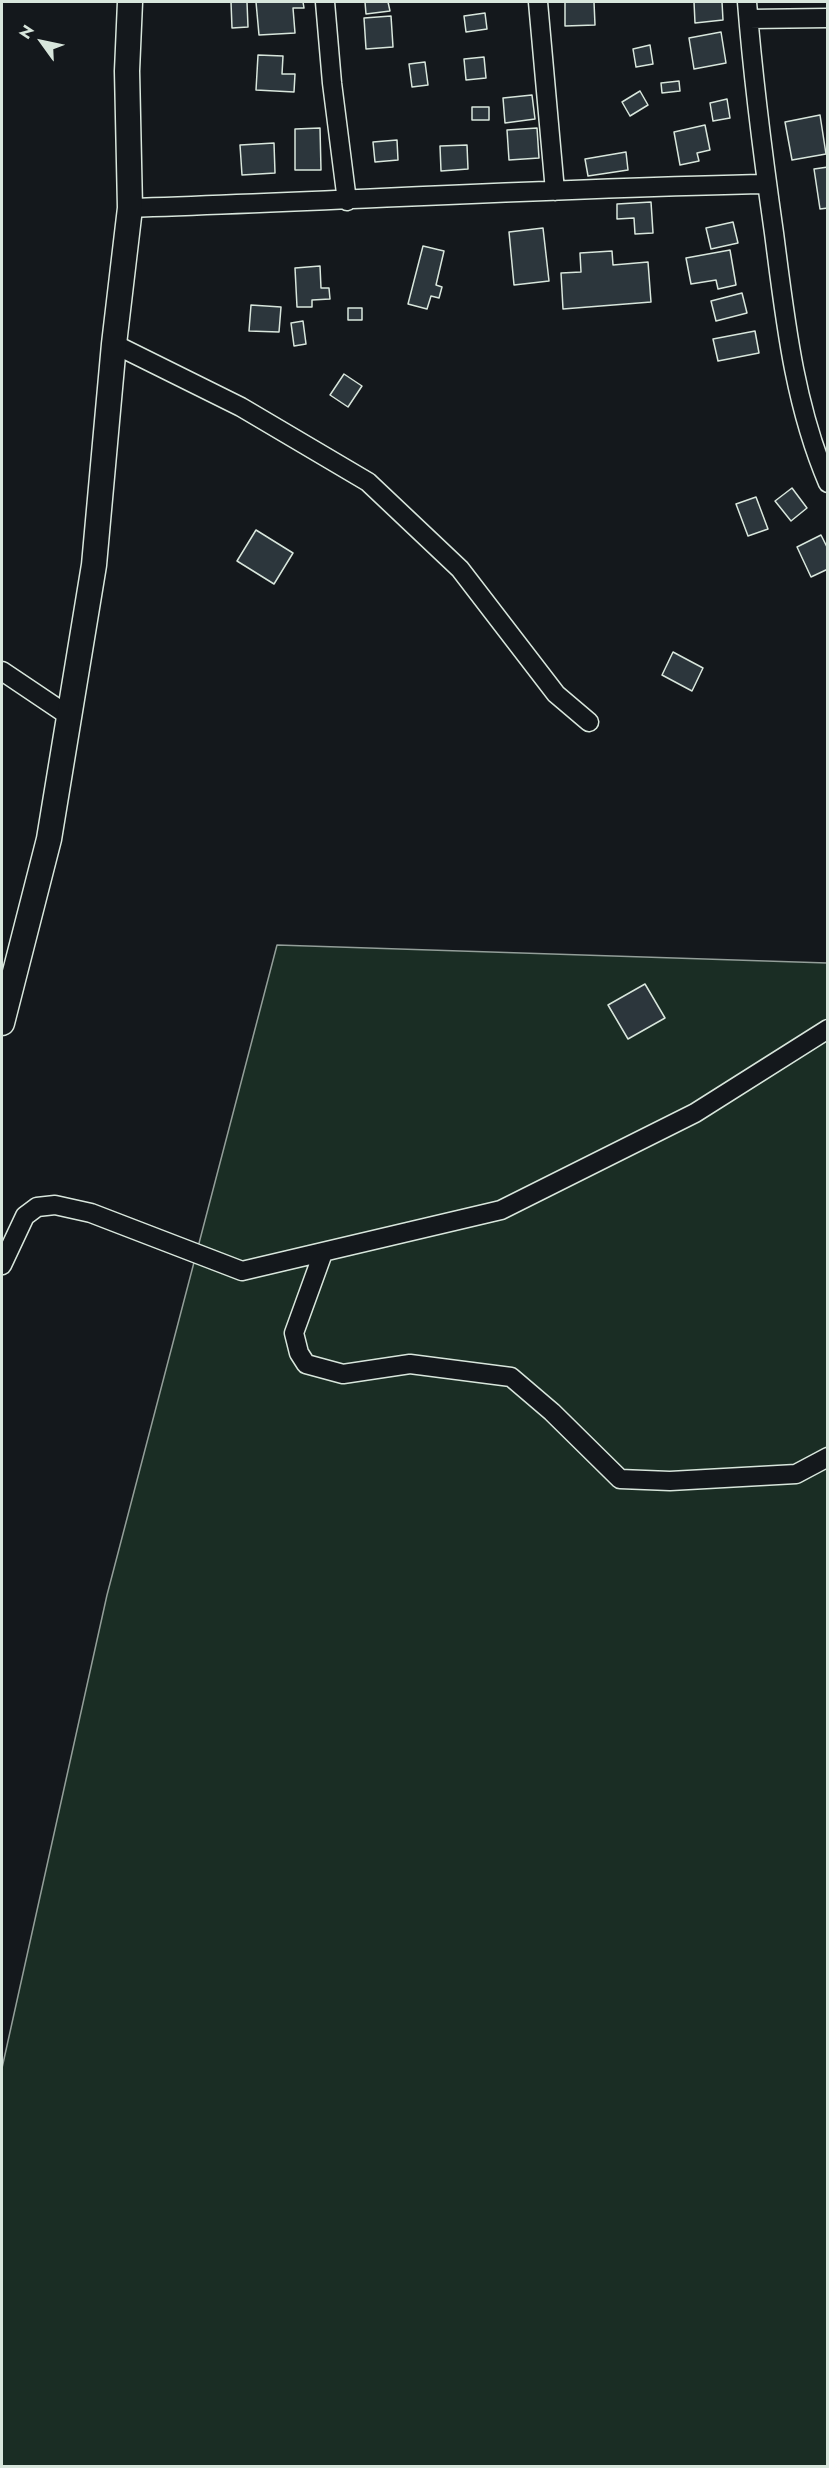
<!DOCTYPE html>
<html>
<head>
<meta charset="utf-8">
<style>
  body { margin:0 }
  #map { position:relative; width:829px; height:2468px; overflow:hidden; background:#14181c; font-family:Jost,sans-serif }
  canvas { display:block }
  .frame { position:absolute; inset:0; border:3px solid #d8e6dc; pointer-events:none }
  .north { position:absolute; left:12px; top:12px; width:60px; height:60px; -webkit-text-stroke:4px #14181c; paint-order:stroke; rotate:303deg; font-size:16px; font-weight:700; line-height:24px; text-align:center; color:#d8e6dc }
  .north::after { content:''; display:block; margin:auto; width:21px; height:27px; background:#d8e6dc; clip-path:polygon(50% 0,100% 100%,50% 72%,0 100%) }
</style>
</head>
<body>
<div id="map">
<canvas width="829" height="2468"></canvas>
<div class="frame"></div>
<div class="north">N</div>
</div>
<script>
const c = document.querySelector('canvas').getContext('2d');
c.lineJoin = 'round';
function fill(path, color) { c.fillStyle = color; c.fill(path, 'evenodd'); }
function stroke(path, color, width, dash) { c.strokeStyle = color; c.lineWidth = width; c.lineCap = dash ? 'butt' : 'round'; c.setLineDash(dash || []); c.stroke(path); }
const green = new Path2D(`
  M 277,945 L 827,963 L 827,2466 L 2,2466 L 2,2068 L 107,1595 Z`);
fill(green, '#1a2d24');
stroke(green, '#939e99', 1.5);
const building = new Path2D(`
  M 231,2 L 247,2 L 248,27 L 232,28 Z
  M 256,2 L 303,2 L 304,8 L 293,8 L 295,33 L 259,35 Z
  M 365,2 L 388,2 L 390,11 L 366,14 Z
  M 565,2 L 594,2 L 595,25 L 565,26 Z
  M 694,2 L 722,2 L 723,20 L 695,23 Z
  M 485,13 L 487,29 L 466,32 L 464,16 Z
  M 391,16 L 393,47 L 366,49 L 364,18 Z
  M 721,32 L 726,63 L 694,69 L 689,38 Z
  M 650,45 L 653,64 L 636,67 L 633,49 Z
  M 258,55 L 283,56 L 282,74 L 295,74 L 294,92 L 256,90 Z
  M 484,57 L 486,78 L 466,80 L 464,59 Z
  M 425,62 L 428,85 L 412,87 L 409,64 Z
  M 679,81 L 680,91 L 662,93 L 661,83 Z
  M 640,91 L 648,105 L 630,116 L 622,102 Z
  M 532,95 L 535,119 L 505,123 L 503,98 Z
  M 727,99 L 730,118 L 713,121 L 710,103 Z
  M 472,107 L 489,107 L 489,120 L 472,120 Z
  M 820,115 L 826,154 L 792,160 L 785,122 Z
  M 705,125 L 710,150 L 697,153 L 699,161 L 680,165 L 674,132 Z
  M 320,128 L 321,170 L 295,170 L 295,129 Z
  M 537,128 L 539,158 L 509,160 L 507,130 Z
  M 397,140 L 398,160 L 375,162 L 373,142 Z
  M 274,143 L 275,173 L 242,175 L 240,145 Z
  M 467,145 L 468,169 L 441,171 L 440,146 Z
  M 626,152 L 628,170 L 588,176 L 585,159 Z
  M 828,167 L 828,208 L 820,209 L 814,169 Z
  M 651,202 L 653,233 L 635,234 L 634,218 L 617,219 L 617,204 Z
  M 733,222 L 738,243 L 711,249 L 706,228 Z
  M 543,228 L 549,281 L 514,285 L 509,232 Z
  M 423,246 L 444,251 L 436,285 L 442,287 L 439,298 L 431,296 L 427,309 L 408,304 Z
  M 730,250 L 736,285 L 718,289 L 716,280 L 691,284 L 686,258 Z
  M 612,251 L 613,265 L 648,262 L 651,302 L 563,309 L 561,273 L 581,272 L 580,253 Z
  M 320,266 L 321,288 L 329,288 L 330,299 L 312,300 L 312,307 L 297,307 L 295,268 Z
  M 742,293 L 747,313 L 716,321 L 711,301 Z
  M 251,305 L 281,307 L 279,332 L 249,331 Z
  M 348,308 L 362,308 L 362,320 L 348,320 Z
  M 303,321 L 306,344 L 294,346 L 291,323 Z
  M 755,331 L 759,353 L 718,361 L 713,339 Z
  M 344,374 L 362,386 L 348,407 L 330,395 Z
  M 792,488 L 807,508 L 791,521 L 775,501 Z
  M 756,497 L 768,529 L 748,536 L 736,504 Z
  M 256,530 L 293,553 L 274,584 L 237,561 Z
  M 821,535 L 828,549 L 828,569 L 811,577 L 797,547 Z
  M 673,652 L 703,668 L 692,691 L 662,675 Z
  M 645,984 L 665,1018 L 628,1039 L 608,1005 Z`);
fill(building, '#2c363c');
stroke(building, '#d8e6dc', 1.5);
const minor = new Path2D(`
  M 325,2 L 332,83 L 347,201
  M 538,2 L 555,191
  M 747,2 C 753,79 763,156 774,233 C 785,318 794,404 828,483
  M 749,19 L 828,18
  M 130,208 C 343,201 555,188 767,184
  M 114,344 L 241,407 L 368,482 L 460,569 L 556,694 L 589,722
  M 2,671 L 69,716
  M 323,1253 L 294,1333 L 299,1353 L 306,1364 L 343,1374 L 410,1364 L 511,1377 L 552,1412 L 620,1479 L 670,1481 L 796,1474 L 828,1457
  M 2,1265 L 25,1216 L 37,1207 L 55,1205 L 91,1213 L 242,1271 L 501,1210 L 695,1113 L 828,1029`);
const secondary = new Path2D(`
  M 2,1023 L 49,839 L 94,565 L 114,344 L 130,208 L 127,71 L 130,2`);
stroke(minor, '#d8e6dc', 21);
stroke(secondary, '#d8e6dc', 27);
stroke(minor, '#14181c', 18);
stroke(secondary, '#14181c', 24);
</script>
</body>
</html>
